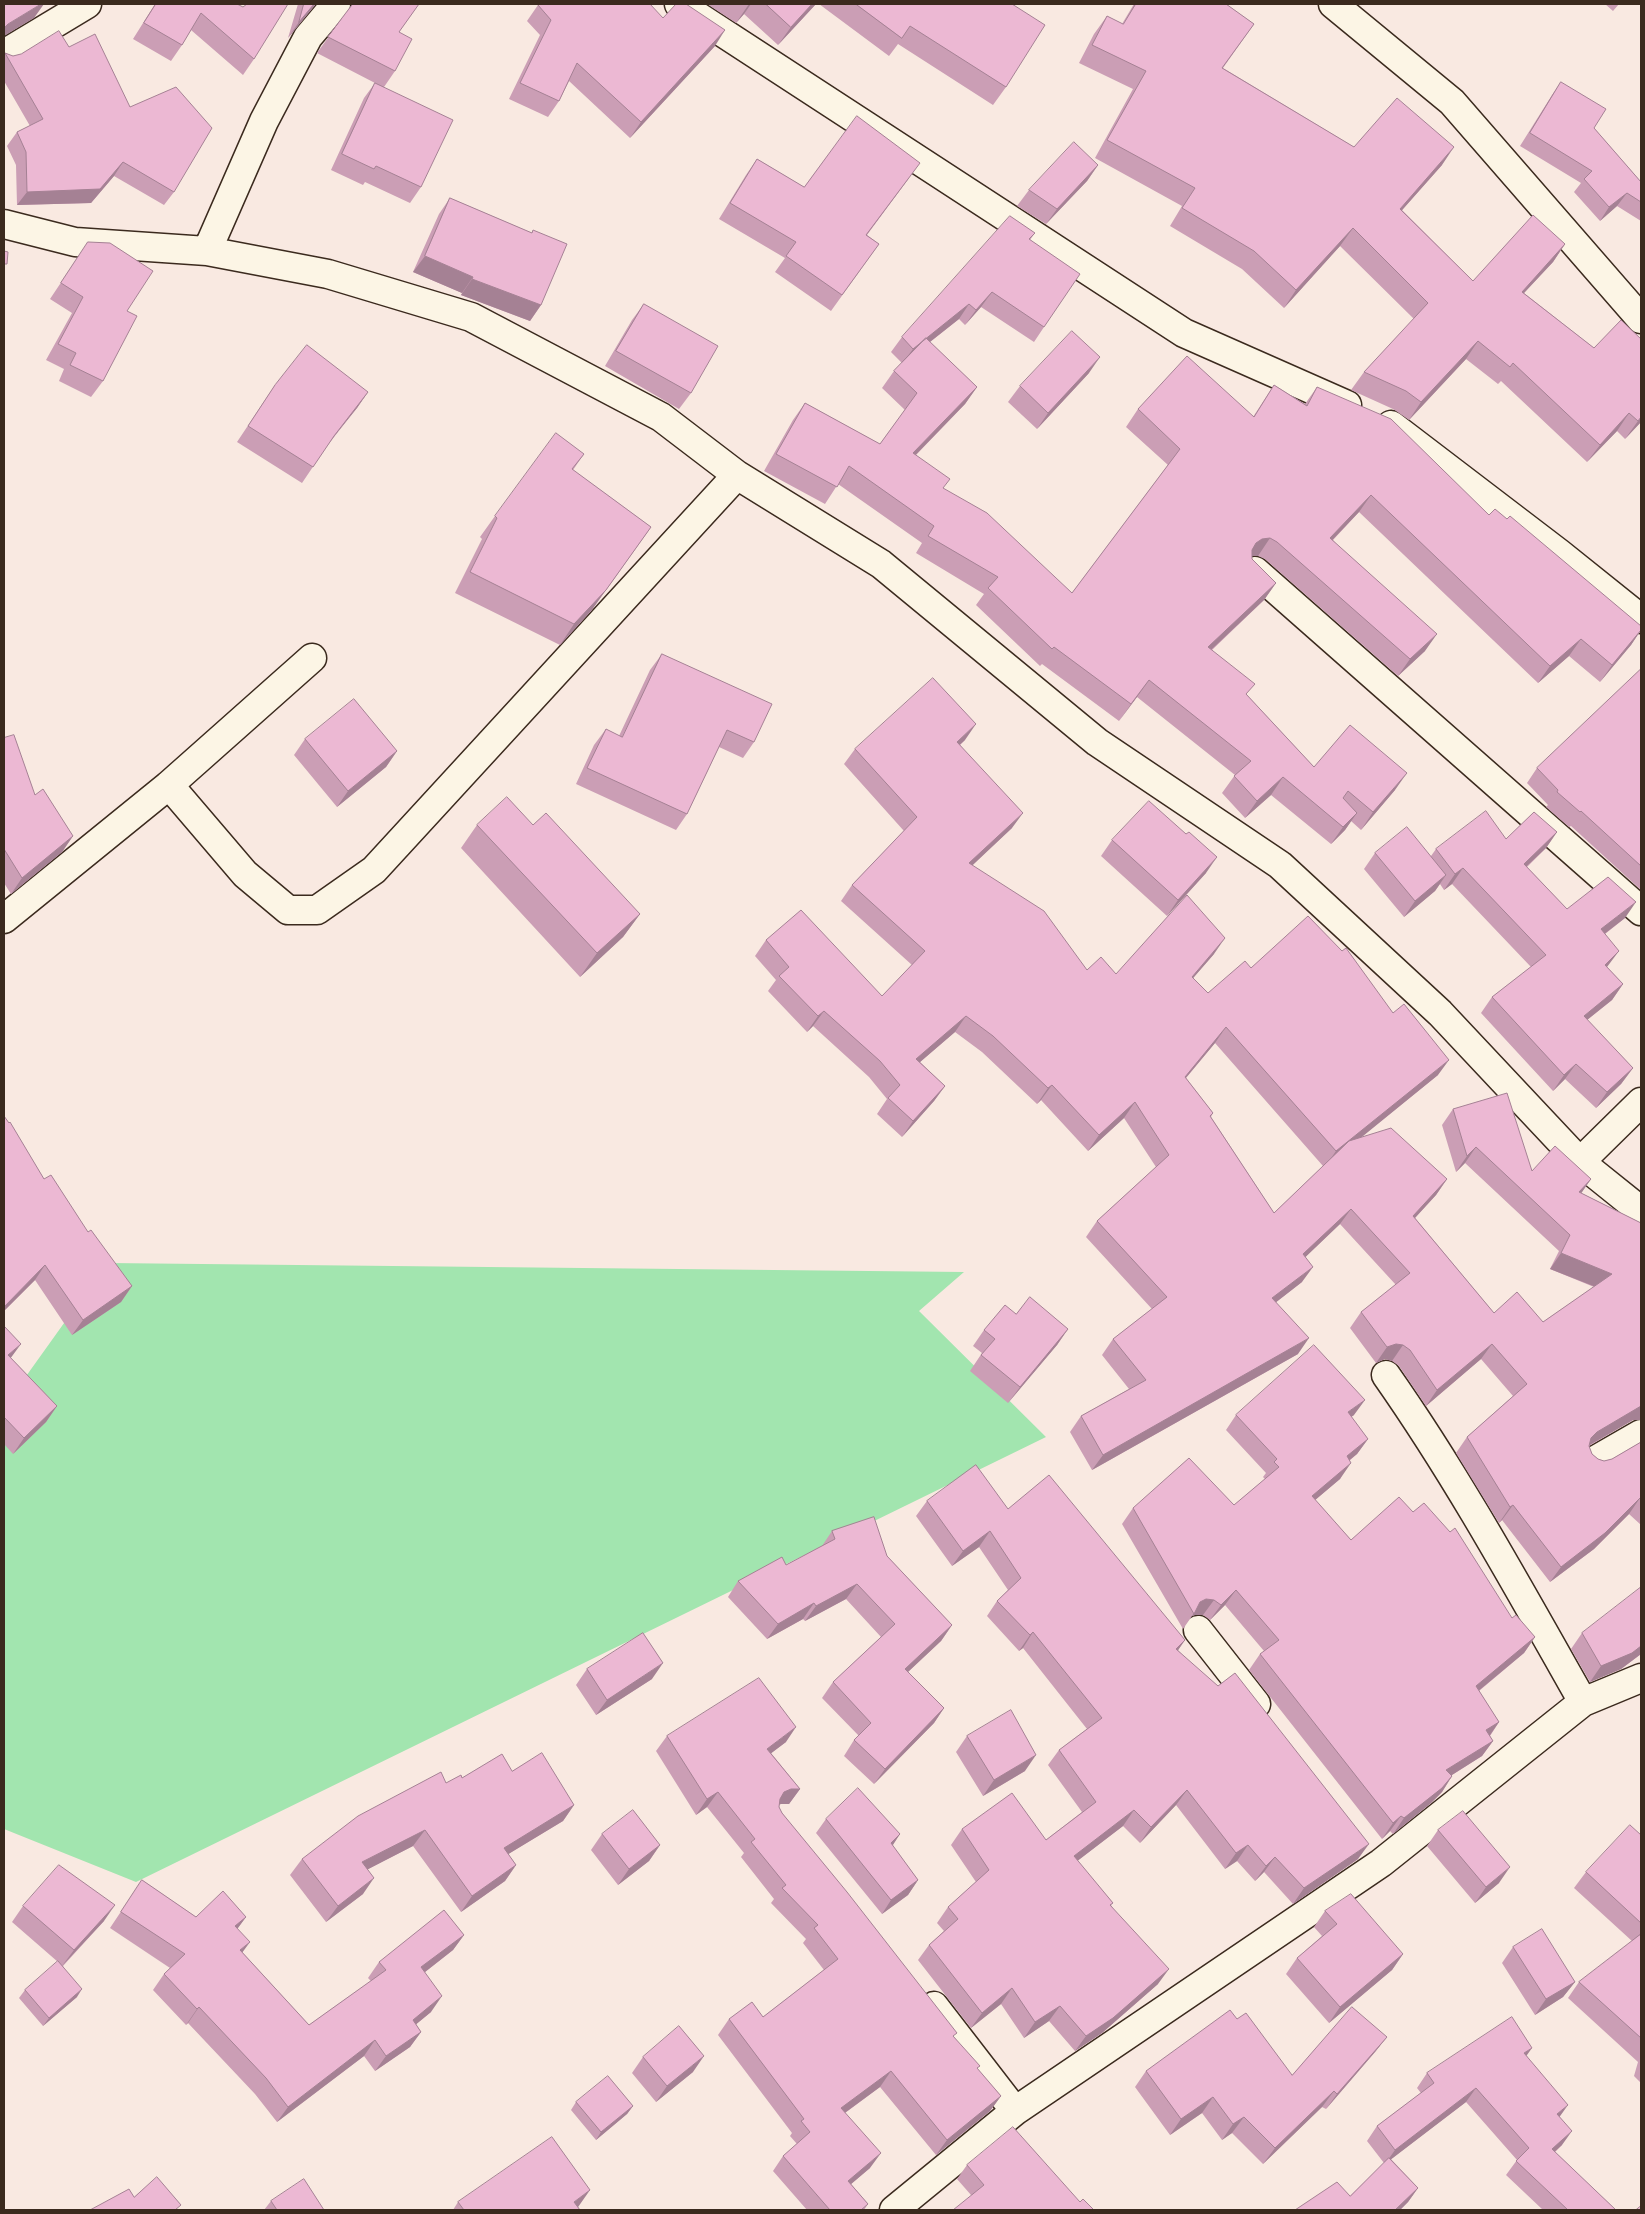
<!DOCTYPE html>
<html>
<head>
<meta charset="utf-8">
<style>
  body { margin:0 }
  #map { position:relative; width:1645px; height:2214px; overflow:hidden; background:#f9e9e1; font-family:Pangolin,sans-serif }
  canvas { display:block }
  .frame { position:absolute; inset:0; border:5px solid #3b2a1e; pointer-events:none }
</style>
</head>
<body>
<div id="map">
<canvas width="1645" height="2214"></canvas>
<div class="frame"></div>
</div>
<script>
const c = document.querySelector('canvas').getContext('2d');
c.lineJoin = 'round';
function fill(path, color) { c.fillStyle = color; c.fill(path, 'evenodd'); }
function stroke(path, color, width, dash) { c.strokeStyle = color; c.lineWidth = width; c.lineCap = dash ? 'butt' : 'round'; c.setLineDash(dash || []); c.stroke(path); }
fill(new Path2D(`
  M 107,1263 L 964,1272 L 919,1311 L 1046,1437 L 136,1882 L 4,1829 L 4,1407 Z`), '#a2e5af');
const minor = new Path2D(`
  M 679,4 L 1184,333 L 1347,405
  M 1333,4 L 1452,102 L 1641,319
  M 4,54 L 87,4
  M 4,224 L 75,242 L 207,251 L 328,274 L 471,317 L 661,417 L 737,475 L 881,564 L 1097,742 L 1280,865 L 1440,1013 L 1580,1162 L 1641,1211
  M 207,251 L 264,121 L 308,37 L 336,4
  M 1391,425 L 1560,554 L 1641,619
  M 1255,571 L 1641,911
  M 169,785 L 245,874 L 288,910 L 317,910 L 374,870 L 737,475
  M 4,919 L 169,785 L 312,658
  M 1580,1162 L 1641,1102
  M 1386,1375 C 1459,1479 1520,1591 1583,1702
  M 1594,1461 L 1641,1434
  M 1198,1630 L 1256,1704
  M 934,2006 L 1015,2111
  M 894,2210 L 1015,2111 L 1381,1863 L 1583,1702 L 1641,1678`);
stroke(minor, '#3b2a1e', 31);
stroke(minor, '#fcf5e5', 28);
fill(new Path2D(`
  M 155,4 L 237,4 L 254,59 L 243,75 L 191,30 L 182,45 L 171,61 L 133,39 Z
  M 298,4 L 316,4 L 288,38 Z
  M 351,4 L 419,4 L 399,32 L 395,71 L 384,87 L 421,187 L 410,203 L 365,182 L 363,185 L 331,170 L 364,98 L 375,83 L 317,53 L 351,6 Z
  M 707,4 L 816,4 L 778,45 L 744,14 L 736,23 Z
  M 819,4 L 1012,4 L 1006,87 L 993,105 L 898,44 L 889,56 Z
  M 1134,4 L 1226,4 L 1254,24 L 1223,68 L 1354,147 L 1442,165 L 1402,210 L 1473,281 L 1565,244 L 1553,262 L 1524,293 L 1594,348 L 1641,339 L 1641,422 L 1625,439 L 1617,431 L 1587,462 L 1501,381 L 1498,384 L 1466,359 L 1409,420 L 1393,409 L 1351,390 L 1364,372 L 1414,319 L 1340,246 L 1284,308 L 1242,269 L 1170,226 L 1182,206 L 1095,158 L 1133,89 L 1079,63 L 1094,34 L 1107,16 L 1122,24 Z
  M 1605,4 L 1619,4 L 1613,11 Z
  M 538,5 L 663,18 L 715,46 L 630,138 L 569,81 L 559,101 L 548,117 L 509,99 L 540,35 L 527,21 Z
  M 69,47 L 130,107 L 174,192 L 164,205 L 114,176 L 91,203 L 17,205 L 16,165 L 7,146 L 17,132 L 30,126 L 4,81 L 4,54 L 5,53 L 13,56 Z
  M 1561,82 L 1594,128 L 1641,182 L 1641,221 L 1617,206 L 1600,221 L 1574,192 L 1581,183 L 1520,146 L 1552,95 Z
  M 757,159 L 804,187 L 909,178 L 867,235 L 879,244 L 831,311 L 775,272 L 785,258 L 719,219 L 746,175 Z
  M 1098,165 L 1087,181 L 1046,224 L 1017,206 L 1029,190 Z
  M 450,198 L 532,233 L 533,230 L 541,305 L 530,321 L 461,295 L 462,293 L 413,272 L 439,214 Z
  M 1035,233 L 1030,240 L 1044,327 L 1034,342 L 981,307 L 965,325 L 959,319 L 930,342 L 977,387 L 965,404 L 916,455 L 943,488 L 1072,593 L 1168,465 L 1126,427 L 1138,409 L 1253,417 L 1274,385 L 1305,404 L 1317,387 L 1489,515 L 1507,519 L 1641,630 L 1631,645 L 1600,682 L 1569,656 L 1538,683 L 1359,512 L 1333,540 L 1425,651 L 1398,676 L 1265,559 L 1258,556 L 1252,556 L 1252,559 L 1276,583 L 1264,600 L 1212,650 L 1247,695 L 1314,767 L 1395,790 L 1361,830 L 1351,821 L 1345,830 L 1331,844 L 1271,795 L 1245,818 L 1222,793 L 1235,775 L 1137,697 L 1119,721 L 1042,664 L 1040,666 L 976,605 L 984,594 L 916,553 L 922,543 L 838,484 L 825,504 L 764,471 L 793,420 L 805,403 L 880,444 L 905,410 L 882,388 L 894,371 L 902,363 L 891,352 L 902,337 Z
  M 88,242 L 127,311 L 103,381 L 91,397 L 59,381 L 64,369 L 46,360 L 72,313 L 50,299 Z
  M 644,304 L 691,393 L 679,409 L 605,366 L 632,320 Z
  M 1089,373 L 1037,429 L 1008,402 L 1020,386 Z
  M 275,385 L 368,392 L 357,408 L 327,446 L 302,483 L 237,442 Z
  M 584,454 L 573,470 L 651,527 L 591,611 L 560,645 L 455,593 L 482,539 L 480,537 L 495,516 Z
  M 662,654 L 754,742 L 743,758 L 719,747 L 687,814 L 676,830 L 576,784 L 594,745 L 606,729 L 619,736 L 650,670 Z
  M 1641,669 L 1641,890 L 1571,826 L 1569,827 L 1546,807 L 1548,805 L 1527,783 L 1537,768 Z
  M 4,738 L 35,795 L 73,836 L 62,852 L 11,894 L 4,883 Z
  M 305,739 L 397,751 L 386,767 L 337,807 L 294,755 Z
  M 965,740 L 960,745 L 1012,828 L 972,865 L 1087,970 L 1116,974 L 1214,954 L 1193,978 L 1208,993 L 1251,968 L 1438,1075 L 1361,1137 L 1447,1179 L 1436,1195 L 1415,1218 L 1494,1313 L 1543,1322 L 1594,1287 L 1550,1269 L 1559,1251 L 1465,1163 L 1456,1172 L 1442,1125 L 1453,1109 L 1532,1171 L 1591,1179 L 1581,1193 L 1641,1223 L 1641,1420 L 1633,1420 L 1589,1446 L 1592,1454 L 1598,1459 L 1604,1461 L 1612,1459 L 1641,1442 L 1641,1525 L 1629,1514 L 1594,1549 L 1550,1582 L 1502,1520 L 1499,1523 L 1456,1453 L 1467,1437 L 1513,1396 L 1481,1359 L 1426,1406 L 1399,1366 L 1392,1361 L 1385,1359 L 1376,1363 L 1350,1328 L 1361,1312 L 1396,1285 L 1340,1224 L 1305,1257 L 1302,1282 L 1276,1302 L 1298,1354 L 1092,1470 L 1070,1432 L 1081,1416 L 1129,1389 L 1102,1355 L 1113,1339 L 1152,1309 L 1086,1237 L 1097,1221 L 1156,1167 L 1124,1118 L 1088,1151 L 1041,1100 L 1037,1104 L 982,1052 L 955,1032 L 920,1062 L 945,1086 L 934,1101 L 902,1137 L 877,1114 L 887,1099 L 869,1077 L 813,1026 L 807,1032 L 768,991 L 776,980 L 755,956 L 766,940 L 882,996 L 912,965 L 841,901 L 852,885 L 904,831 L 844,764 L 855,749 ZM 1215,1043 L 1323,1166 L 1274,1213 L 1211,1117 L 1213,1113 L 1186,1078 Z
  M 477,825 L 533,825 L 640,914 L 623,937 L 580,977 L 461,848 Z
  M 1557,832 L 1546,848 L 1527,867 L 1567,909 L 1625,918 L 1605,934 L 1607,967 L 1623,984 L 1612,1000 L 1587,1020 L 1633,1068 L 1621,1084 L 1596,1108 L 1565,1079 L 1553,1091 L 1481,1013 L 1492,997 L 1531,967 L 1452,884 L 1444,890 L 1440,884 L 1435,891 L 1404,917 L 1364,869 L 1375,853 L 1431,856 L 1436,849 Z
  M 1112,840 L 1206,873 L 1167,916 L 1101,856 Z
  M 4,1116 L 44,1179 L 132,1286 L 121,1302 L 72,1335 L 35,1280 L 4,1311 Z
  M 1016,1314 L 1068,1329 L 1057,1345 L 1008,1403 L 970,1371 L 982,1353 L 973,1346 L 984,1330 Z
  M 4,1326 L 11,1358 L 57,1406 L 46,1422 L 13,1454 L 4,1444 Z
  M 1236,1415 L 1354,1415 L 1351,1417 L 1368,1439 L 1357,1454 L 1349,1461 L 1340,1479 L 1315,1500 L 1351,1540 L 1512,1618 L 1535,1637 L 1524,1653 L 1479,1691 L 1499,1722 L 1490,1736 L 1493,1741 L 1482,1756 L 1452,1775 L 1452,1776 L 1442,1792 L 1431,1803 L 1393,1834 L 1390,1831 L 1382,1839 L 1249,1670 L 1260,1654 L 1264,1651 L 1225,1605 L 1210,1620 L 1203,1615 L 1195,1615 L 1192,1616 L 1183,1629 L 1122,1524 L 1133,1508 L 1234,1505 L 1265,1479 L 1263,1477 L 1266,1473 L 1226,1430 Z
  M 927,1501 L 1008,1509 L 1185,1640 L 1178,1650 L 1358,1859 L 1293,1904 L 1264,1872 L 1255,1881 L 1237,1861 L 1225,1869 L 1176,1805 L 1140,1843 L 1123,1826 L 1077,1861 L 1113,1903 L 1111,1905 L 1158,1984 L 1102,2033 L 1075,2051 L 1049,2021 L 1024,2038 L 1001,2004 L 971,2028 L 918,1960 L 929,1945 L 944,1931 L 937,1923 L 948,1907 L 976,1882 L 951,1845 L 962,1829 L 1046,1840 L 1082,1812 L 1048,1765 L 1059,1750 L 1087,1729 L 1023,1648 L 1019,1651 L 987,1616 L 997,1601 L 1008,1590 L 979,1547 L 952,1566 L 916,1516 Z
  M 832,1531 L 887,1556 L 952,1625 L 941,1641 L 908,1672 L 944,1708 L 934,1723 L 874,1784 L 844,1756 L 854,1740 L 859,1736 L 822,1698 L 833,1682 L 881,1637 L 846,1599 L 805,1621 L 803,1619 L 767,1639 L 728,1597 L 738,1581 L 786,1565 L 822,1546 Z
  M 1641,1590 L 1641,1654 L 1621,1669 L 1590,1682 L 1571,1649 L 1582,1633 Z
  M 587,1669 L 652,1679 L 596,1715 L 576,1685 Z
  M 667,1736 L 786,1742 L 771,1753 L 800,1789 L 789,1804 L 779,1804 L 779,1807 L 782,1813 L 954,2037 L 977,2069 L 1001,2096 L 990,2111 L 936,2155 L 880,2087 L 845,2113 L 870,2168 L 851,2184 L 868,2204 L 864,2210 L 807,2210 L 773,2171 L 783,2156 L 797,2144 L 790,2136 L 792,2133 L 718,2035 L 729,2019 L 763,2017 L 824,1970 L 803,1943 L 806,1939 L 771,1903 L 774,1899 L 741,1857 L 744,1853 L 707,1807 L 696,1815 L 656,1751 Z
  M 967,1736 L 1025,1771 L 983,1796 L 956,1752 Z
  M 512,1771 L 574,1805 L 563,1821 L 508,1854 L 516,1865 L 505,1881 L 461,1912 L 413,1846 L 368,1869 L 363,1894 L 326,1922 L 290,1875 L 302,1859 L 446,1783 L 462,1778 Z
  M 826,1819 L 900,1834 L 892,1845 L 918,1880 L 908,1895 L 882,1914 L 816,1833 Z
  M 1438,1830 L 1499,1883 L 1475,1903 L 1427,1846 Z
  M 602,1834 L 660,1845 L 649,1861 L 618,1885 L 591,1850 Z
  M 1641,1835 L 1641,2083 L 1634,2076 L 1638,2062 L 1568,1998 L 1579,1982 L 1632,1941 L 1574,1888 L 1586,1872 Z
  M 142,1880 L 196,1917 L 246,1917 L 237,1929 L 242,1952 L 309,2025 L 371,1981 L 368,1978 L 379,1962 L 464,1935 L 453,1950 L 425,1972 L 431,2012 L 416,2024 L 421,2032 L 410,2047 L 375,2071 L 364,2056 L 277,2122 L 255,2094 L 188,2023 L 186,2025 L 153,1990 L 164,1974 L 170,1968 L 110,1928 Z
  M 23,1906 L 104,1921 L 63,1966 L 77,1997 L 43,2026 L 19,1998 L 25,1990 L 58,1962 L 12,1922 Z
  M 1325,1911 L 1403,1954 L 1392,1970 L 1329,2023 L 1286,1974 L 1297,1958 L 1322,1936 L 1314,1927 Z
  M 1513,1947 L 1575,1982 L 1563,1997 L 1535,2015 L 1502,1963 Z
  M 1237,2019 L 1292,2075 L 1387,2037 L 1375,2052 L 1326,2109 L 1322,2107 L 1263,2164 L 1232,2133 L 1222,2140 L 1202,2113 L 1170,2135 L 1135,2087 L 1146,2071 Z
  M 1527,2056 L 1560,2117 L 1562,2145 L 1555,2152 L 1616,2210 L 1543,2210 L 1506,2175 L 1517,2160 L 1466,2102 L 1391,2159 L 1418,2188 L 1408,2202 L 1400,2210 L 1295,2210 L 1350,2196 L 1384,2163 L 1367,2141 L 1377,2126 L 1421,2093 L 1417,2088 L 1427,2073 Z
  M 643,2057 L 693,2072 L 656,2102 L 632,2073 Z
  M 576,2102 L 633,2106 L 627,2114 L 596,2140 L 571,2110 Z
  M 967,2165 L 1080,2202 L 971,2195 L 957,2179 Z
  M 271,2201 L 324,2210 L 264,2210 Z
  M 458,2202 L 578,2207 L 580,2210 L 453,2210 Z`), '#cb9eb5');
fill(new Path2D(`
  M 41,4 L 44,4 L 34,18 L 4,36 L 4,28 L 8,24 Z
  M 314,4 L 316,4 L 288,38 L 299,22 Z
  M 749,4 L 751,4 L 744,14 L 736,23 Z
  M 812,4 L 816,4 L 778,45 L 791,27 Z
  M 725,30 L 715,46 L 630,138 L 641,122 Z
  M 1454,147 L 1442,165 L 1388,226 L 1400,209 Z
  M 123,162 L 114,176 L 91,203 L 17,205 L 27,192 Z
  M 920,163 L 909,178 L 855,250 L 866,235 Z
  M 1098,165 L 1087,181 L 1046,224 L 1057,209 Z
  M 1627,193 L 1617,206 L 1600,221 L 1609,207 Z
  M 1353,228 L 1340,246 L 1284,308 L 1296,290 Z
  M 1565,244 L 1553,262 L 1509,309 L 1522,292 Z
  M 425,256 L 473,277 L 462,293 L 413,272 Z
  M 472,279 L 541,305 L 530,321 L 461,295 Z
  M 992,292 L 981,307 L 965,325 L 976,310 Z
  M 969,304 L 959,319 L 902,364 L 913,349 Z
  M 1478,341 L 1466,359 L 1409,420 L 1421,402 Z
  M 1100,357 L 1089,373 L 1037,429 L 1048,413 Z
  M 977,387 L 965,404 L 901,470 L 913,453 Z
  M 368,392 L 357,408 L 322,451 L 334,436 Z
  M 1629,413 L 1617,431 L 1587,462 L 1600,445 Z
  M 1641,417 L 1641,422 L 1625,439 L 1638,421 Z
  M 1371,495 L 1359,512 L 1318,555 L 1330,538 Z
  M 651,527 L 591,611 L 560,645 L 574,624 Z
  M 1270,538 L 1258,556 L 1250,556 L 1244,560 L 1256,543 L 1262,539 Z
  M 1276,583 L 1264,600 L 1196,664 L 1208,647 Z
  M 1641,630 L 1631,645 L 1600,682 L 1612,665 Z
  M 1437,634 L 1425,651 L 1398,676 L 1410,659 Z
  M 1581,639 L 1569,656 L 1538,683 L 1550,666 Z
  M 1149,680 L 1137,697 L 1119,721 L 1131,704 Z
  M 976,724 L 965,740 L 946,757 L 957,742 Z
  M 397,751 L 386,767 L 337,807 L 348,791 Z
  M 1407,773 L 1395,790 L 1361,830 L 1373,812 Z
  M 1283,777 L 1271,795 L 1245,818 L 1257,801 Z
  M 1023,813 L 1012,828 L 958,879 L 969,863 Z
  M 1357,813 L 1345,830 L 1331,844 L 1343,827 Z
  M 1557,832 L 1546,848 L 1513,879 L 1524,864 Z
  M 73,836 L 62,852 L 11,894 L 22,878 Z
  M 1217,857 L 1206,873 L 1167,916 L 1178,900 Z
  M 1463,868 L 1452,884 L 1444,890 L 1455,874 Z
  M 1446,875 L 1435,891 L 1404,917 L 1415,901 Z
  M 1636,902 L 1625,918 L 1590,945 L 1601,929 Z
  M 640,914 L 623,937 L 580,977 L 597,953 Z
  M 1225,938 L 1214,954 L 1181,992 L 1192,977 Z
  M 1619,951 L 1607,967 L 1594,981 L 1605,965 Z
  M 1623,984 L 1612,1000 L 1572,1032 L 1584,1016 Z
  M 824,1011 L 813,1026 L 807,1032 L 818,1016 Z
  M 966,1016 L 955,1032 L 905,1075 L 916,1059 Z
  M 1226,1027 L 1215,1043 L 1174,1092 L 1185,1077 Z
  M 1449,1060 L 1438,1075 L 1325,1167 L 1336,1151 Z
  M 1576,1064 L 1565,1079 L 1553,1091 L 1564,1075 Z
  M 1633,1068 L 1621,1084 L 1596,1108 L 1607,1092 Z
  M 1052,1085 L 1041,1100 L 1037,1104 L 1048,1088 Z
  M 945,1086 L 934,1101 L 902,1137 L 913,1121 Z
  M 1135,1102 L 1124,1118 L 1088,1151 L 1099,1135 Z
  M 1476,1147 L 1465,1163 L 1456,1172 L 1467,1156 Z
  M 1447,1179 L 1436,1195 L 1402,1232 L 1413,1216 Z
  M 1591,1179 L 1580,1195 L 1579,1192 Z
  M 1351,1209 L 1340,1224 L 1292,1270 L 1303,1254 Z
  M 1561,1253 L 1612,1274 L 1601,1289 L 1550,1269 Z
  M 45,1265 L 35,1280 L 4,1311 L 4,1307 Z
  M 1313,1267 L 1302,1282 L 1261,1314 L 1272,1298 Z
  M 132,1286 L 121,1302 L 72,1335 L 83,1320 Z
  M 1068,1329 L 1057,1345 L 1008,1403 L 1020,1387 Z
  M 1309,1338 L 1298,1354 L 1092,1470 L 1103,1455 Z
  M 21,1344 L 10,1359 L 8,1355 Z
  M 1396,1344 L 1403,1345 L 1392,1361 L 1385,1359 L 1376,1363 L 1387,1347 Z
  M 1492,1344 L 1481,1359 L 1426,1406 L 1437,1390 Z
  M 1365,1400 L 1354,1415 L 1337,1427 L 1348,1412 Z
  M 57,1406 L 46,1422 L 13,1454 L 24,1438 Z
  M 1641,1406 L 1641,1420 L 1633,1420 L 1586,1447 L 1591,1438 L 1597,1432 Z
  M 1368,1439 L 1357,1454 L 1336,1471 L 1347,1456 Z
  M 1351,1463 L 1340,1479 L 1301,1512 L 1312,1496 Z
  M 1640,1498 L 1629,1514 L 1594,1549 L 1550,1582 L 1561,1567 Z
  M 1513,1505 L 1502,1520 L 1499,1523 L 1510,1507 Z
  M 990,1531 L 979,1547 L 952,1566 L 963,1551 Z
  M 857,1584 L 846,1599 L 805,1621 L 816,1606 Z
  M 1236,1590 L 1225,1605 L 1210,1620 L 1221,1605 Z
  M 1206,1599 L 1214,1600 L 1203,1615 L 1195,1615 L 1192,1616 L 1200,1602 Z
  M 814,1603 L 803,1619 L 767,1639 L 778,1624 Z
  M 952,1625 L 941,1641 L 894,1685 L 905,1669 Z
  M 1033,1632 L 1023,1648 L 1019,1651 L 1030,1635 Z
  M 1535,1637 L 1524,1653 L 1465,1702 L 1476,1686 Z
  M 1185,1640 L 1174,1656 L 1176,1649 Z
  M 1641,1646 L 1641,1654 L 1621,1669 L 1590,1682 L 1601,1666 Z
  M 663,1663 L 652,1679 L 596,1715 L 607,1700 Z
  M 944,1708 L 934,1723 L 874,1784 L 885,1769 Z
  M 1499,1722 L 1488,1738 L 1486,1730 Z
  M 796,1727 L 786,1742 L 757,1764 L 767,1749 Z
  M 1493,1741 L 1482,1756 L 1436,1785 L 1446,1770 Z
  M 1036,1755 L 1025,1771 L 983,1796 L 994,1780 Z
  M 1452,1776 L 1442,1792 L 1431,1803 L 1393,1834 L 1404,1818 Z
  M 791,1789 L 800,1789 L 789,1804 L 781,1804 L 774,1807 L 784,1792 Z
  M 1187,1790 L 1176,1805 L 1140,1843 L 1151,1827 Z
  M 718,1792 L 707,1807 L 696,1815 L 707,1799 Z
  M 574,1805 L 563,1821 L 492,1864 L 504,1848 Z
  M 1134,1810 L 1123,1826 L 1063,1872 L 1074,1856 Z
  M 1401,1816 L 1390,1831 L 1382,1839 L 1393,1823 Z
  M 425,1830 L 413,1846 L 351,1878 L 362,1862 Z
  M 900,1834 L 891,1848 L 891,1843 Z
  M 1369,1844 L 1358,1859 L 1293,1904 L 1304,1888 Z
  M 660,1845 L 649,1861 L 618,1885 L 629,1869 Z
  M 1248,1845 L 1237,1861 L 1225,1869 L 1236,1853 Z
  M 1275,1857 L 1264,1872 L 1255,1881 L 1266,1866 Z
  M 516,1865 L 505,1881 L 461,1912 L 472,1896 Z
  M 1510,1867 L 1499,1883 L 1475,1903 L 1486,1887 Z
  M 374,1878 L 363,1894 L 326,1922 L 338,1906 Z
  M 918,1880 L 908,1895 L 882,1914 L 891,1900 Z
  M 115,1905 L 104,1921 L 62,1966 L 74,1950 Z
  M 246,1917 L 235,1932 L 235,1926 Z
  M 464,1935 L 453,1950 L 411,1983 L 421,1967 Z
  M 250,1942 L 239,1957 L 240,1950 Z
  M 1403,1954 L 1392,1970 L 1329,2023 L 1340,2007 Z
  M 1169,1969 L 1158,1984 L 1102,2033 L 1075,2051 L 1086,2036 Z
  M 1575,1982 L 1563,1997 L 1535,2015 L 1546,1999 Z
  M 1012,1988 L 1001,2004 L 971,2028 L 982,2013 Z
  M 82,1989 L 77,1997 L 43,2026 L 49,2018 Z
  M 442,1996 L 431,2012 L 402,2036 L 413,2020 Z
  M 1060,2006 L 1049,2021 L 1024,2038 L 1035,2022 Z
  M 199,2007 L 188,2023 L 186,2025 L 197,2009 Z
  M 421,2032 L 410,2047 L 375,2071 L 386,2056 Z
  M 1387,2037 L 1375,2052 L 1326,2109 L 1337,2094 Z
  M 375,2040 L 364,2056 L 277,2122 L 288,2107 Z
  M 1532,2048 L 1522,2062 L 1524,2053 Z
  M 704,2056 L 693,2072 L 656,2102 L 667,2086 Z
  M 891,2071 L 880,2087 L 831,2123 L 841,2108 Z
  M 1476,2088 L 1466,2102 L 1385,2164 L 1395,2150 Z
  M 1334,2091 L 1322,2107 L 1263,2164 L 1275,2148 Z
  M 1001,2096 L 990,2111 L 936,2155 L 947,2140 Z
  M 1213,2097 L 1202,2113 L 1170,2135 L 1181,2119 Z
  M 1568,2105 L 1558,2119 L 1557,2114 Z
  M 633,2106 L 627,2114 L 596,2140 L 601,2132 Z
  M 1244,2117 L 1232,2133 L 1222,2140 L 1233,2124 Z
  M 1572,2131 L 1562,2145 L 1542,2163 L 1552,2149 Z
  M 881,2153 L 870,2168 L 837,2196 L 848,2181 Z
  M 1418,2188 L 1408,2202 L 1400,2210 L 1395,2210 Z
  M 590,2190 L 576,2210 L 574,2202 Z`), '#a58194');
const building = new Path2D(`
  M 4,4 L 41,4 L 8,24 L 4,28 Z
  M 156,4 L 237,4 L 243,7 L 247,4 L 288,4 L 254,59 L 201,13 L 182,45 L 144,23 Z
  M 304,4 L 314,4 L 299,22 Z
  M 353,4 L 419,4 L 399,32 L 412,39 L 395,71 L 328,37 Z
  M 540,4 L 650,4 L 663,18 L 676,4 L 686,4 L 725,30 L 641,122 L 577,63 L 559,101 L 520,83 L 551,20 L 538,5 Z
  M 766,4 L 812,4 L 791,27 Z
  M 856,4 L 1012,4 L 1045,25 L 1006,87 L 910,26 L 902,38 Z
  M 1136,4 L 1226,4 L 1254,24 L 1222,68 L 1354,147 L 1397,98 L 1454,147 L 1400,209 L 1473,281 L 1533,215 L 1565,244 L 1522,292 L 1594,348 L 1621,320 L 1641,339 L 1641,417 L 1638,421 L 1629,413 L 1600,445 L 1513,363 L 1510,367 L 1478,341 L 1421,402 L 1406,391 L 1364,372 L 1428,303 L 1353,228 L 1296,290 L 1254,251 L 1182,208 L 1195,188 L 1107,140 L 1146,71 L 1092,45 L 1107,16 L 1123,24 Z
  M 59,31 L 69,47 L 95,34 L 130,107 L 176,87 L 212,128 L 174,192 L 123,162 L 100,189 L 27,192 L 26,152 L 17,132 L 43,119 L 5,53 L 13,56 L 21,54 Z
  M 1561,82 L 1606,109 L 1594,128 L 1641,182 L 1641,202 L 1627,193 L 1609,207 L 1584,179 L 1592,171 L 1530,133 Z
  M 375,83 L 453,120 L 421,187 L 376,166 L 374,169 L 342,154 Z
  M 857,116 L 920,163 L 866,235 L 879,244 L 842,295 L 786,256 L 796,242 L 730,203 L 757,159 L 804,187 Z
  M 1074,142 L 1098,165 L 1057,209 L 1029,190 Z
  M 450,198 L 532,233 L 533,230 L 567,244 L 541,305 L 472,279 L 473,277 L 425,256 Z
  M 1010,216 L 1035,233 L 1029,239 L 1080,274 L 1044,327 L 992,292 L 976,310 L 969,304 L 913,349 L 902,337 Z
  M 88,242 L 110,243 L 153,271 L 127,311 L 137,316 L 103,381 L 70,365 L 76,353 L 58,344 L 83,297 L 61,283 Z
  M 4,251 L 8,252 L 7,264 L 4,264 Z
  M 644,304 L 718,346 L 691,393 L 616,351 Z
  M 1072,331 L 1100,357 L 1048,413 L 1020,386 Z
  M 926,338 L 977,387 L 913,453 L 950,479 L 943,488 L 987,513 L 1072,593 L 1180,449 L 1138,409 L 1187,356 L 1254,417 L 1274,385 L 1307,406 L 1317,387 L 1391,419 L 1489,515 L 1495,509 L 1507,519 L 1510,516 L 1641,626 L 1641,630 L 1612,665 L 1581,639 L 1550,666 L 1371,495 L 1330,538 L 1437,634 L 1410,659 L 1277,542 L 1270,538 L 1262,539 L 1256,543 L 1252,550 L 1252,559 L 1276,583 L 1208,647 L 1255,684 L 1246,694 L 1314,767 L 1350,725 L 1407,773 L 1373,812 L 1348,791 L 1343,798 L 1357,813 L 1343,827 L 1283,777 L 1257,801 L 1234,776 L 1251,761 L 1149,680 L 1131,704 L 1054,647 L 1052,649 L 988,588 L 998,577 L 928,536 L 934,526 L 849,466 L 837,487 L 776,454 L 805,403 L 880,444 L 917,393 L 894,371 Z
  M 307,345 L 368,392 L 334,436 L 313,467 L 248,426 L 275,385 Z
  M 556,433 L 584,454 L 572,469 L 651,527 L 606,590 L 574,624 L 470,572 L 497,518 L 495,516 Z
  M 662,654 L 772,704 L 754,742 L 727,730 L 687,814 L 587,768 L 606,729 L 622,737 Z
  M 1641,669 L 1641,866 L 1581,811 L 1580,812 L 1557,792 L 1558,790 L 1537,768 Z
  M 933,678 L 976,724 L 957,742 L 1023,813 L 969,863 L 1044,911 L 1087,970 L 1101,957 L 1116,974 L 1187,895 L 1225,938 L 1192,977 L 1208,993 L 1245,961 L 1251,968 L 1308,916 L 1342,951 L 1346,948 L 1393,1013 L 1404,1004 L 1449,1060 L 1336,1151 L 1226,1027 L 1185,1077 L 1213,1113 L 1210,1116 L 1274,1213 L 1349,1141 L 1391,1128 L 1447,1179 L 1413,1216 L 1494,1313 L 1517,1292 L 1543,1322 L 1612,1274 L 1561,1253 L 1570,1235 L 1476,1147 L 1467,1156 L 1453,1109 L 1507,1093 L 1532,1171 L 1555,1146 L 1591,1179 L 1579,1192 L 1641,1223 L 1641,1406 L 1597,1432 L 1591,1438 L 1589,1446 L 1592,1454 L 1598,1459 L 1604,1461 L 1612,1459 L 1641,1442 L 1641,1499 L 1640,1498 L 1605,1533 L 1561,1567 L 1513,1505 L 1510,1507 L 1467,1437 L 1527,1384 L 1492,1344 L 1437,1390 L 1410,1350 L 1403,1345 L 1396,1344 L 1387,1347 L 1361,1312 L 1410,1273 L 1351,1209 L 1303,1254 L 1313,1267 L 1272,1298 L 1309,1338 L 1103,1455 L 1081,1416 L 1146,1380 L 1113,1339 L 1167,1297 L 1097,1221 L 1169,1155 L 1135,1102 L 1099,1135 L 1052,1085 L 1048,1088 L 993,1036 L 966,1016 L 916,1059 L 945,1086 L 913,1121 L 888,1098 L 900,1085 L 880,1061 L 824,1011 L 818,1016 L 779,976 L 789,967 L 766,940 L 801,910 L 882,996 L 925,951 L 852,885 L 917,817 L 855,749 Z
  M 354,699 L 397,751 L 348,791 L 305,739 Z
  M 14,735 L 35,795 L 43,789 L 73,836 L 22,878 L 4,849 L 4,738 Z
  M 507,797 L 533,825 L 546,813 L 640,914 L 597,953 L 477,825 Z
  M 1149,801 L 1186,834 L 1189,832 L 1217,857 L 1178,900 L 1112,840 Z
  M 1486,811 L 1506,839 L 1534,812 L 1557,832 L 1524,864 L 1567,909 L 1608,877 L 1636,902 L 1601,929 L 1619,951 L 1605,965 L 1623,984 L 1584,1016 L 1633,1068 L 1607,1092 L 1576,1064 L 1564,1075 L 1492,997 L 1546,955 L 1463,868 L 1455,874 L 1436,849 Z
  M 1407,827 L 1446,875 L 1415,901 L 1375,853 Z
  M 4,1116 L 9,1123 L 10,1122 L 44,1179 L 51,1175 L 88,1232 L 91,1230 L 132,1286 L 83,1320 L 45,1265 L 4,1307 Z
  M 1030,1297 L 1068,1329 L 1020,1387 L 981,1355 L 995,1339 L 984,1330 L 1005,1305 L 1016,1314 Z
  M 4,1326 L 21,1344 L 8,1355 L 57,1406 L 24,1438 L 4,1417 Z
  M 1314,1345 L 1365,1400 L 1348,1412 L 1368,1439 L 1347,1456 L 1351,1463 L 1312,1496 L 1351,1540 L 1399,1497 L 1413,1512 L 1424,1503 L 1450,1532 L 1455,1528 L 1512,1618 L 1516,1615 L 1535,1637 L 1476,1686 L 1499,1722 L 1486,1730 L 1493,1741 L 1446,1770 L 1452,1776 L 1442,1788 L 1404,1818 L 1401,1816 L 1393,1823 L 1260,1654 L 1279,1640 L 1236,1590 L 1221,1605 L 1214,1600 L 1206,1599 L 1200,1602 L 1194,1614 L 1133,1508 L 1189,1458 L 1234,1505 L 1279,1467 L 1274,1462 L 1277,1459 L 1236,1415 Z
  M 976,1465 L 1008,1509 L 1049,1475 L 1185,1640 L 1176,1649 L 1218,1686 L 1235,1673 L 1369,1844 L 1304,1888 L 1275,1857 L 1266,1866 L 1248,1845 L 1236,1853 L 1187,1790 L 1151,1827 L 1134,1810 L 1074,1856 L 1113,1903 L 1110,1905 L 1169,1969 L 1113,2018 L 1086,2036 L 1060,2006 L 1035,2022 L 1012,1988 L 982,2013 L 929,1945 L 958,1919 L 948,1907 L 989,1870 L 962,1829 L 1012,1793 L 1046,1840 L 1096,1802 L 1059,1750 L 1102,1718 L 1033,1632 L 1030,1635 L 997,1601 L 1021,1578 L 990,1531 L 963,1551 L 927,1501 Z
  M 874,1517 L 887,1556 L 952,1625 L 905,1669 L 944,1708 L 885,1769 L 854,1740 L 871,1723 L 833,1682 L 895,1624 L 857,1584 L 816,1606 L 814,1603 L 778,1624 L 738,1581 L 782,1557 L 786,1565 L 835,1539 L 832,1531 Z
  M 1640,1588 L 1641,1590 L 1641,1646 L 1632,1653 L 1601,1666 L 1582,1633 Z
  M 643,1633 L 663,1663 L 607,1700 L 587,1669 Z
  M 759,1678 L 796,1727 L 767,1749 L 800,1789 L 791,1789 L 784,1792 L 780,1799 L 779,1807 L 782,1813 L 847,1892 L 957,2033 L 953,2036 L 980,2066 L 977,2068 L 1001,2096 L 947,2140 L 891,2071 L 841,2108 L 881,2153 L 848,2181 L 868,2204 L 861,2210 L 830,2210 L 783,2156 L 810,2132 L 801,2121 L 804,2119 L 729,2019 L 752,2002 L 763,2017 L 838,1959 L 814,1928 L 818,1925 L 782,1888 L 786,1885 L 751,1842 L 755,1839 L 718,1792 L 707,1799 L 667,1736 Z
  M 1011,1710 L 1036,1755 L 994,1780 L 967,1736 Z
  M 542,1753 L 574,1805 L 504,1848 L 516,1865 L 472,1896 L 425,1830 L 362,1862 L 374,1878 L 338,1906 L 302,1859 L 358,1816 L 441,1772 L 446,1783 L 461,1775 L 462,1778 L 502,1754 L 512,1771 Z
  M 858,1788 L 900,1834 L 891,1843 L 918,1880 L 891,1900 L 826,1819 Z
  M 633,1810 L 660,1845 L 629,1869 L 602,1834 Z
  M 1463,1811 L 1510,1867 L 1486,1887 L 1438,1830 Z
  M 1630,1825 L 1641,1835 L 1641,1923 L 1586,1872 Z
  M 59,1865 L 115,1905 L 74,1950 L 23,1906 Z
  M 142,1880 L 196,1917 L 223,1891 L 246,1917 L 235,1926 L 250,1942 L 240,1950 L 309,2025 L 386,1970 L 379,1962 L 444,1910 L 464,1935 L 421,1967 L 442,1996 L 413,2020 L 421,2032 L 386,2056 L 375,2040 L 288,2107 L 266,2078 L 199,2007 L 197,2009 L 164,1974 L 185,1954 L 121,1912 Z
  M 1351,1894 L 1403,1954 L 1340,2007 L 1297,1958 L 1337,1924 L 1325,1911 Z
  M 1542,1929 L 1575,1982 L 1546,1999 L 1513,1947 Z
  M 1640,1935 L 1641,1937 L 1641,2038 L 1579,1982 Z
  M 58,1961 L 82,1989 L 49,2018 L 25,1990 Z
  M 1352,2007 L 1387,2037 L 1337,2094 L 1334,2091 L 1275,2148 L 1244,2117 L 1233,2124 L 1213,2097 L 1181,2119 L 1146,2071 L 1230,2010 L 1237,2019 L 1246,2013 L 1292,2075 Z
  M 1512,2017 L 1532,2048 L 1524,2053 L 1568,2105 L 1557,2114 L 1572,2131 L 1552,2149 L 1616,2210 L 1568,2210 L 1516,2161 L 1529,2148 L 1476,2088 L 1395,2150 L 1377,2126 L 1434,2083 L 1427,2073 Z
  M 679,2026 L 704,2056 L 667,2086 L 643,2057 Z
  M 608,2076 L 633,2106 L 601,2132 L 576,2102 Z
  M 1013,2127 L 1080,2202 L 1083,2199 L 1094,2210 L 953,2210 L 984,2185 L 967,2165 Z
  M 552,2137 L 590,2190 L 574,2202 L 580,2210 L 464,2210 L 458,2202 Z
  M 1389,2158 L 1418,2188 L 1395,2210 L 1295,2210 L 1337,2182 L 1350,2196 Z
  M 157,2177 L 181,2205 L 175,2210 L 90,2210 L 129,2189 L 134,2197 Z
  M 304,2179 L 324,2210 L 277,2210 L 271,2201 Z
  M 1641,2206 L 1641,2210 L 1636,2210 Z`);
fill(building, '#ecb8d3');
stroke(building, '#a58194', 1);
</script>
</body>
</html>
